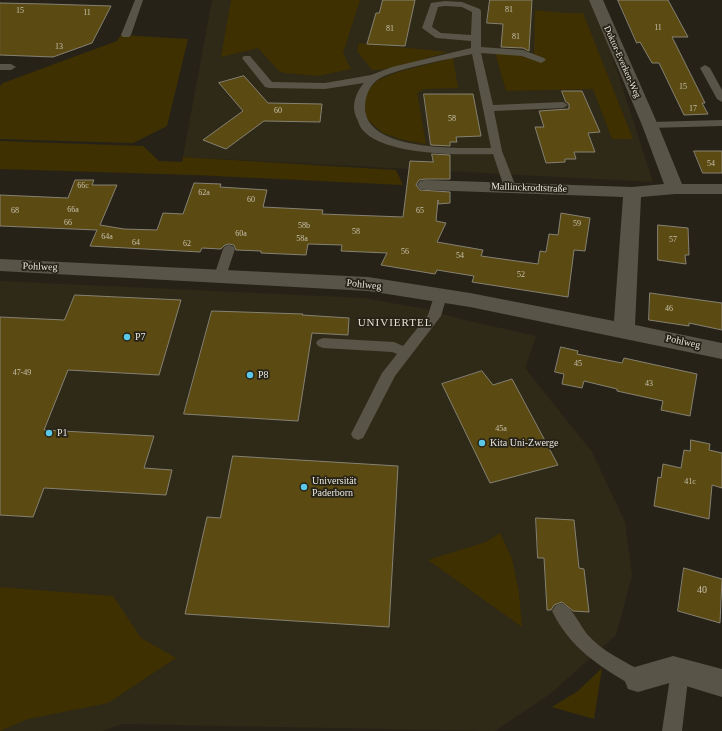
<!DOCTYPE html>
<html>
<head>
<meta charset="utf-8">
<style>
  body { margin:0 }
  canvas { display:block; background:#262217 }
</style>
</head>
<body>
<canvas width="722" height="731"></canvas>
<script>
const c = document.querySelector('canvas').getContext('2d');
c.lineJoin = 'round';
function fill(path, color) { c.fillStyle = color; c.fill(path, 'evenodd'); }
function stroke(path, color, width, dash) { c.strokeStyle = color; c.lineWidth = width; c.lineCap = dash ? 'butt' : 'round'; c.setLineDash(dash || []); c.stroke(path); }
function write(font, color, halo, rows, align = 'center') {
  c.font = font + ' Georgia,serif'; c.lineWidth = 3.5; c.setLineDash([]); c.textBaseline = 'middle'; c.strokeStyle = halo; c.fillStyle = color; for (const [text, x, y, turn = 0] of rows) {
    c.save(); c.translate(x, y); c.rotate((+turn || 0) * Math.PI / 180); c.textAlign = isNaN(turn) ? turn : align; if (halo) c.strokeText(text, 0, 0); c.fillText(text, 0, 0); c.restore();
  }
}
fill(new Path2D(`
  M 212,0 L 594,0 L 653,182 L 183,157 Z
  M 0,281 L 363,298 L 426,309 L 460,319 L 536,336 L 525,368 L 592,452 L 625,522 L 632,576 L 616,635 L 550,694 L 495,731 L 122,724 L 102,731 L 0,731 Z`), '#2f2917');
fill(new Path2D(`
  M 231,0 L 360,0 L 343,53 L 351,69 L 318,76 L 284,73 L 279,71 L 258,48 L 221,57 Z
  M 535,10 L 564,13 L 583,13 L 633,139 L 612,139 L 593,89 L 506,91 L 495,53 L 534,57 Z
  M 121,35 L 188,39 L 167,126 L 133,143 L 0,139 L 0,86 L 3,83 L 117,41 Z
  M 359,43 L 448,52 C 429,57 390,71 372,70 L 357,51 Z
  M 453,58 L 458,88 L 424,89 L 417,93 L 426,144 L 404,140 L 383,133 L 365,117 L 363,101 L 368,90 L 378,80 L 398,72 Z
  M 0,141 L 143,146 L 159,161 L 182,162 L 183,157 L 396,170 L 403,185 L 195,175 L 0,169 Z
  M 500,533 L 512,559 L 519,593 L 522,627 L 428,560 L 486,542 Z
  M 0,587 L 113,596 L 141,638 L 176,658 L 108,703 L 28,719 L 0,731 Z
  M 602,668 L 594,719 L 552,707 L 578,691 Z`), '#3e3000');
const building = new Path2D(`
  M 383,0 L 415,0 L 405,46 L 367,44 L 376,13 L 379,13 Z
  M 490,0 L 532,0 L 529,51 L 523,48 L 501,47 L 503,24 L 487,23 Z
  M 618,0 L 668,0 L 688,37 L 672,37 L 705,103 L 702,103 L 708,114 L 684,115 L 659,63 L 652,63 L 640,42 L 637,43 Z
  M 0,3 L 46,4 L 111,6 L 92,43 L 53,57 L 0,55 Z
  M 244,76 L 268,103 L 322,104 L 320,122 L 264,121 L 226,149 L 203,140 L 243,111 L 219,83 Z
  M 562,91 L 582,91 L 600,132 L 588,133 L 595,152 L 574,152 L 576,159 L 565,159 L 565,162 L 546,163 L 535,127 L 544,127 L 539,111 L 569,109 L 569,104 L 566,102 Z
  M 424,94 L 473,94 L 481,136 L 456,137 L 457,142 L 450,142 L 450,146 L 431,145 Z
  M 694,151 L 722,151 L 722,173 L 703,173 Z
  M 432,154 L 450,155 L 450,179 L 426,179 L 419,180 L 416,185 L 420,190 L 450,192 L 450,203 L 438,204 L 438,200 L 436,221 L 446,223 L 437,242 L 483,250 L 481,256 L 538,264 L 540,251 L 546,252 L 549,234 L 558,235 L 561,213 L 590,218 L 585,251 L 574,250 L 568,297 L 472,282 L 474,276 L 437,270 L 435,274 L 381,265 L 387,253 L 341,251 L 342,245 L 308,244 L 306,255 L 261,253 L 261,251 L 236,250 L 234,245 L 229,244 L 225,245 L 221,249 L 202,248 L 200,252 L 90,246 L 97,230 L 0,226 L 0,195 L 68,198 L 75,180 L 94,180 L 92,185 L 117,185 L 100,225 L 124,229 L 157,230 L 163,213 L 183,214 L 194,183 L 221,184 L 220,187 L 267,190 L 263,207 L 323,210 L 322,214 L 403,217 L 410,161 L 433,162 Z
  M 658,225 L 688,228 L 689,255 L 685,255 L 686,264 L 658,260 Z
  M 650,293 L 722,303 L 722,330 L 689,323 L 689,326 L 649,320 Z
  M 75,295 L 181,300 L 159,375 L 68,370 L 44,430 L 154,436 L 144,468 L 172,470 L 166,495 L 44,488 L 33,517 L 0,515 L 0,317 L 64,320 Z
  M 212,311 L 303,314 L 302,315 L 349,318 L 348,335 L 312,333 L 298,421 L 184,414 Z
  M 561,347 L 578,351 L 577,354 L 622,363 L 624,358 L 697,374 L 690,416 L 661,410 L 663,401 L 617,391 L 617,389 L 584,381 L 582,388 L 562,384 L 564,374 L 555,372 Z
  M 482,371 L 493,385 L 512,379 L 558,465 L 490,483 L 442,384 Z
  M 691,440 L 710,444 L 709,450 L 722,453 L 722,488 L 712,485 L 709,519 L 654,506 L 658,477 L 661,478 L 663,464 L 681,468 L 684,450 L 690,451 Z
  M 233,456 L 398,466 L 389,627 L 185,614 L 207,517 L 220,518 Z
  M 536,518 L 574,520 L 579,568 L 584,569 L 589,612 L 573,611 L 562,602 L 554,605 L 551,610 L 547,610 L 544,558 L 538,558 Z
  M 684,568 L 722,579 L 720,623 L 678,611 Z`);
fill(building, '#5b4a12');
stroke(building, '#858173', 1);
fill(new Path2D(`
  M 135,0 L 143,0 L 131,35 L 129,37 L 123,37 L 121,35 Z
  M 445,1 L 462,2 L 480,9 L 481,11 L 481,47 L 523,50 L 544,58 L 546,60 L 541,63 L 522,56 L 481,53 L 493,105 L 563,102 L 568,105 L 563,108 L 494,111 L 502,151 L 516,187 L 514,189 L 506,189 L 504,187 L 493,154 C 461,155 381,156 361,128 C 359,125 358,120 356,117 C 351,105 356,92 364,83 L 325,89 L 269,88 L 265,87 L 242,58 L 244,56 L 250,56 L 272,82 L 325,83 L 371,75 L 392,67 L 471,48 L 471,41 L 436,38 L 422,28 L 431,3 ZM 445,6 L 462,7 L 472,12 L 471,35 L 441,33 L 432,27 L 438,7 ZM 472,54 L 491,148 C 461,148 366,152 365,108 C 365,98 368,88 376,81 C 389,69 452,59 472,54 Z
  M 0,64 L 11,64 L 16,67 L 11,70 L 0,70 Z
  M 705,65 L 710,68 L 722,90 L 722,102 L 717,99 L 700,68 Z
  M 722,120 L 722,126 L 650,128 L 645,125 L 650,122 Z
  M 229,245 L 233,246 L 235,249 L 225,279 L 215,279 L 214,276 L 223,249 L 225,246 Z
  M 440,292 L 445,293 L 447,296 L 441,316 L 395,376 L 363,438 L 358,440 L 353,438 L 351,434 L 382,373 L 397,354 L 392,352 L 323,348 L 318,346 L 316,343 L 318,340 L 323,338 L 394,342 L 403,346 L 428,315 L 435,293 Z
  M 561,603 C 573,608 579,624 587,634 C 601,651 626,662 645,673 L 647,679 L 645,685 L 638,688 L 631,685 C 598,665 570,648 552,611 L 555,606 Z
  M 680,663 L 686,665 L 689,671 L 682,731 L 662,731 L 671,671 L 674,665 Z`), '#585447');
fill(new Path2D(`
  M 589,0 L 603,0 L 658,125 L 682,184 L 722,184 L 722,194 L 675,194 L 641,197 L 635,325 L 722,343 L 722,359 L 470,307 L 368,291 L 0,271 L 0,259 L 368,277 L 470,293 L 614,321 L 623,197 L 426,190 L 420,189 L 417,185 L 420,181 L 426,180 L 632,187 L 664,184 L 642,125 Z
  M 673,656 L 722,669 L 722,697 L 673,682 L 638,692 L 628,689 L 624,679 L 628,669 Z`), '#585447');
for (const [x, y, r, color] of [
  [127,337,4,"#5bc8e7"],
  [250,375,4,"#5bc8e7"],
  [49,433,4,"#5bc8e7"],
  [482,443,4,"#5bc8e7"],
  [304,487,4,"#5bc8e7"]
]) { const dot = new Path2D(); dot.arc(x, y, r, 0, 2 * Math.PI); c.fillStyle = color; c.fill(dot); stroke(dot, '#262217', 1.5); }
write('8px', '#c6c0ac', null, [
  ["81",509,10],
  ["15",20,11],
  ["11",87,13],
  ["11",658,28],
  ["81",390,29],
  ["81",516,37],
  ["13",59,47],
  ["15",683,87],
  ["17",693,109],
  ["60",278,111],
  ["58",452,119],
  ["54",711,164],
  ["66c",83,186],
  ["62a",204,193],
  ["60",251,200],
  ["66a",73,210],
  ["68",15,211],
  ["65",420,211],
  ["66",68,223],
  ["59",577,224],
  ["58b",304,226],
  ["58",356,232],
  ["60a",241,234],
  ["64a",107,237],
  ["58a",302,239],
  ["57",673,240],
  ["64",136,243],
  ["62",187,244],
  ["56",405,252],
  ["54",460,256],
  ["52",521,275],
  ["46",669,309],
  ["45",578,364],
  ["47-49",22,373],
  ["43",649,384],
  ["45a",501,429],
  ["41c",690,482]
]);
write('9px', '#e9e7df', '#262217', [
  ["Doktor-Everken-Weg",622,62,66]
]);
write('10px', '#e9e7df', '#262217', [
  ["Mallinckrodtstraße",529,188,2],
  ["Pohlweg",40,267,2],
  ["Pohlweg",364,285,6],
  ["Pohlweg",683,342,12]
]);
write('10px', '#e9e7df', '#262217', [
  ["P7",135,337],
  ["P8",258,375],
  ["P1",57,433],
  ["Kita Uni-Zwerge",490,443],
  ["Universität",312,481],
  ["Paderborn",312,493]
], 'left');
write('10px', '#c6c0ac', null, [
  ["40",702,590]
]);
c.letterSpacing = '1px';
write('11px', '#e8e3d4', '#262217', [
  ["UNIVIERTEL",395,323]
]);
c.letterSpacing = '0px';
</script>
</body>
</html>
